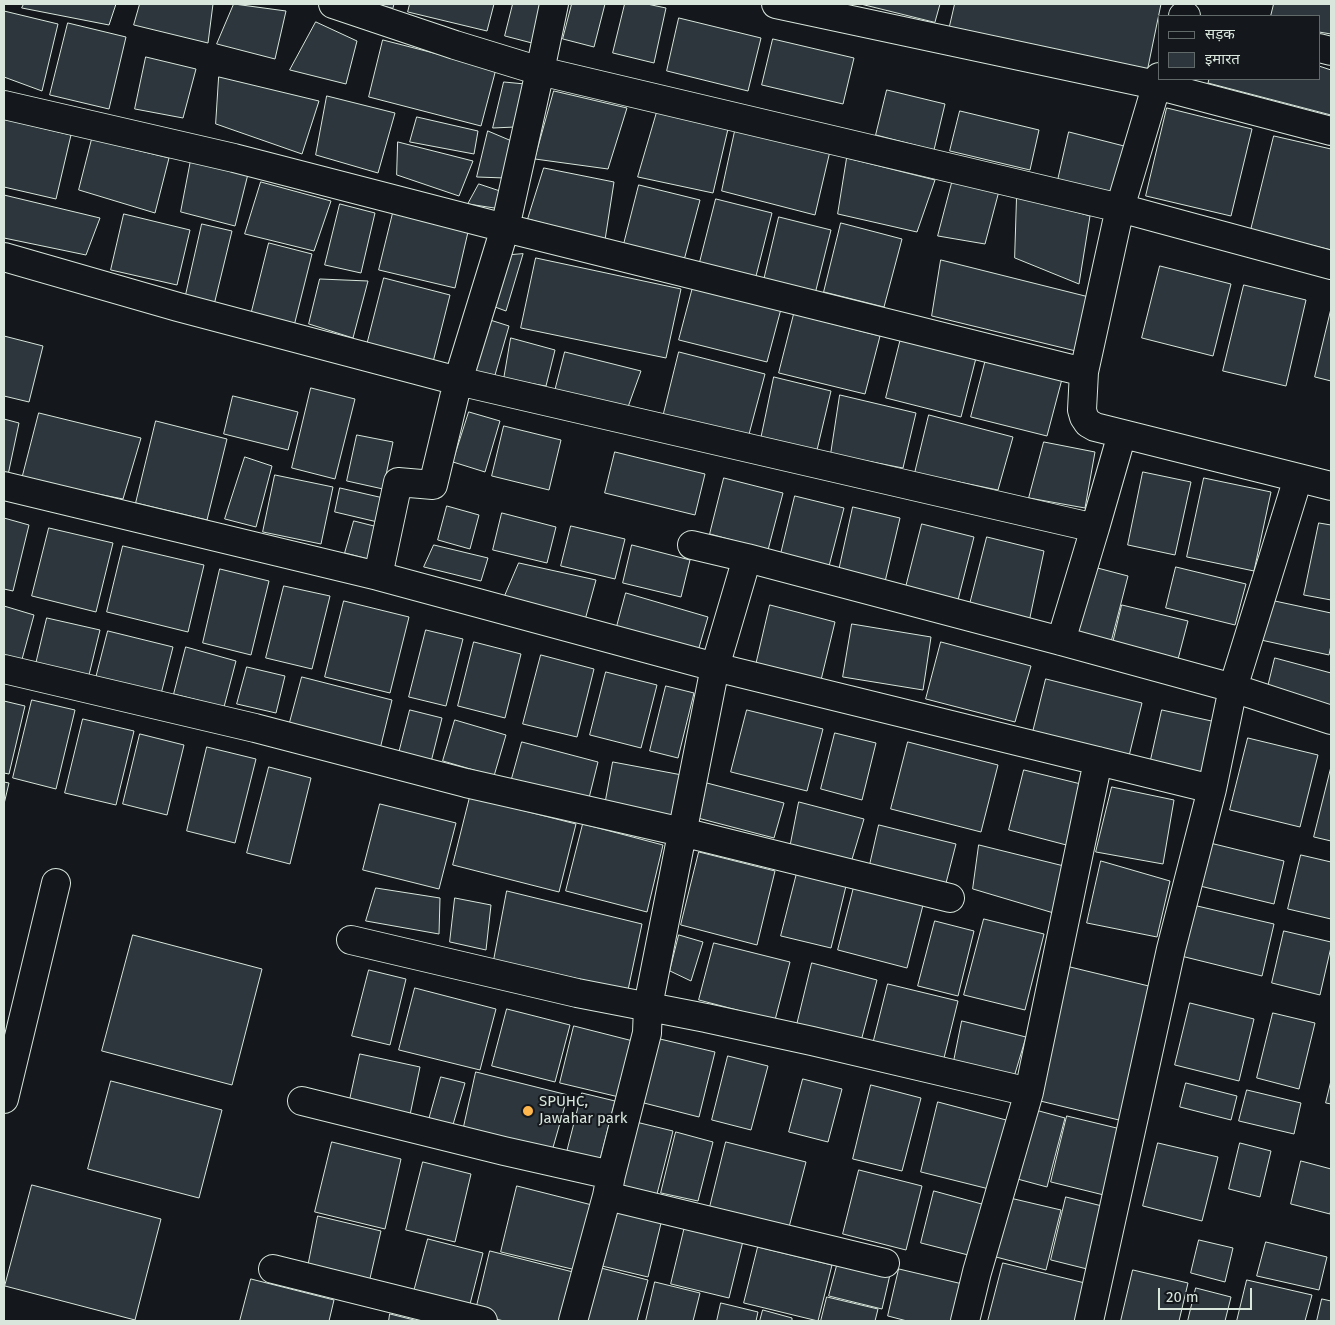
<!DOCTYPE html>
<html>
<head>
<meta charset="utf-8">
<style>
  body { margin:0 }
  #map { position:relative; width:1335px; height:1325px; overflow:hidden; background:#14181c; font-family:"Fira Sans","Noto Sans Devanagari",sans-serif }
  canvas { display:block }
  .frame { position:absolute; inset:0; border:5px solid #d8e6dc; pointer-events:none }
  .legend { position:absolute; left:1158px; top:15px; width:162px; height:65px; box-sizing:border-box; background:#14181c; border:1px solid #626a69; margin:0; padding:6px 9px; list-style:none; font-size:15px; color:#d8e6dc }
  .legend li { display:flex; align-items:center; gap:10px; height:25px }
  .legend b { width:25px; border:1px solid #626a69 }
  .scale { position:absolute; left:1158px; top:1288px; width:94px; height:22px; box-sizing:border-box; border:2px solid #d8e6dc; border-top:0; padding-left:6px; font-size:15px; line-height:18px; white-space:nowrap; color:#d8e6dc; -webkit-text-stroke:4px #14181c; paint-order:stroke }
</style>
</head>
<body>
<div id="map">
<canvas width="1335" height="1325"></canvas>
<div class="frame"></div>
<ul class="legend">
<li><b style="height:6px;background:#14181c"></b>सड़क</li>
<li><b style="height:14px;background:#2c363c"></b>इमारत</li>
</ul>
<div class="scale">20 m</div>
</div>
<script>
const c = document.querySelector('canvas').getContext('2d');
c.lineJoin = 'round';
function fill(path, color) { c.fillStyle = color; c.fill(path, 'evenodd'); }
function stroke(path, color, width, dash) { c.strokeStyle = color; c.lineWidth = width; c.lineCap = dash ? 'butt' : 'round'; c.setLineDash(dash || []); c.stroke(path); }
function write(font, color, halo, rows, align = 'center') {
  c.font = font + ' "Fira Sans",sans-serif'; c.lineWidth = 4; c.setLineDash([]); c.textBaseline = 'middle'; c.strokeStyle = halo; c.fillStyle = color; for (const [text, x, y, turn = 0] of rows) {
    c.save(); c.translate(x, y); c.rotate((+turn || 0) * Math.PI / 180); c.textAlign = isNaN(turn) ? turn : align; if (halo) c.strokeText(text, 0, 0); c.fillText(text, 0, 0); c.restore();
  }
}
const building = new Path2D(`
  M 24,4 L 116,4 L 109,25 L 22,8 Z
  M 140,4 L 213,4 L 208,43 L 134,25 Z
  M 234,4 L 286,11 L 275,59 L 217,44 Z
  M 374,4 L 394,4 L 393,8 Z
  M 410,4 L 494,4 L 487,31 L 408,12 Z
  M 513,4 L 542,4 L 532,43 L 505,36 Z
  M 572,4 L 605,4 L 594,47 L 563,39 Z
  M 625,4 L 647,4 L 666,8 L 654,63 L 613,53 Z
  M 861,4 L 940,4 L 935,22 Z
  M 955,4 L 1161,4 L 1147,72 L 949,30 Z
  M 1274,4 L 1331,4 L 1331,34 L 1319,32 L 1319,16 L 1271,16 Z
  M 4,11 L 58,24 L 42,91 L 4,77 Z
  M 679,18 L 761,38 L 748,91 L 667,71 Z
  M 316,22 L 357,41 L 346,84 L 290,70 Z
  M 68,23 L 126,37 L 109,109 L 50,95 Z
  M 773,39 L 854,58 L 843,104 L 762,85 Z
  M 383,40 L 496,69 L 481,126 L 369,97 Z
  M 146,57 L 196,69 L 183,118 L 135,109 Z
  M 1319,66 L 1331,70 L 1331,115 L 1208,83 L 1209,79 L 1319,79 Z
  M 219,77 L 319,101 L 302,154 L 216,124 Z
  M 504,82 L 525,84 L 515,127 L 493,128 Z
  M 887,90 L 945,104 L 934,150 L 876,135 Z
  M 554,91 L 627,108 L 608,169 L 535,159 Z
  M 327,96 L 395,113 L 378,173 L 316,155 Z
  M 1167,108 L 1252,129 L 1231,216 L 1146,196 Z
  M 960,111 L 1039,130 L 1030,170 L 950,151 Z
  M 657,112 L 728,129 L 713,193 L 638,177 Z
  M 417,117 L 478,131 L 474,154 L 410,142 Z
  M 4,119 L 71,135 L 56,199 L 4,187 Z
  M 488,131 L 514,142 L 505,178 L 477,177 Z
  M 735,131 L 830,151 L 815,215 L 722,191 Z
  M 1069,132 L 1124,146 L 1112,193 L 1058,180 Z
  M 1274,136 L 1331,149 L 1331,250 L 1251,230 Z
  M 92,139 L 169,158 L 155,213 L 79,190 Z
  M 398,142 L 473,161 L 459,196 L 397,175 Z
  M 847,158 L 935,180 L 917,232 L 838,214 Z
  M 191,160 L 248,174 L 235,226 L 181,212 Z
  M 544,168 L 614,182 L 605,240 L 528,219 Z
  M 953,179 L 999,191 L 985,244 L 938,236 Z
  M 261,182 L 331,201 L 314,251 L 245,234 Z
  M 479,184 L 503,192 L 501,209 L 468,204 Z
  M 639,185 L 700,200 L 683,264 L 623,248 Z
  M 4,195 L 100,218 L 86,255 L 4,238 Z
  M 1017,195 L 1090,216 L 1079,284 L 1015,258 Z
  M 716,199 L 772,213 L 755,280 L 699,266 Z
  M 340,204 L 375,213 L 361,273 L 325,265 Z
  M 393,213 L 468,232 L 455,288 L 379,270 Z
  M 124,214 L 190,230 L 177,285 L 111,270 Z
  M 779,217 L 831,230 L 815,294 L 764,280 Z
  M 841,223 L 902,239 L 884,307 L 824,292 Z
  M 202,224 L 232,231 L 214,305 L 185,299 Z
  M 269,243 L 312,254 L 294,326 L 251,315 Z
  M 523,254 L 506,311 L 495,307 L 511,255 Z
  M 536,258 L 681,289 L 666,358 L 521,328 Z
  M 941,260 L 1089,297 L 1080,352 L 932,316 Z
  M 1160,266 L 1231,284 L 1213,356 L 1142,338 Z
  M 384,278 L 450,295 L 432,366 L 366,349 Z
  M 320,279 L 368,281 L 353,338 L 309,324 Z
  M 1244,285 L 1306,300 L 1286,386 L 1223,371 Z
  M 693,287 L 781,309 L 767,362 L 679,340 Z
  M 1331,309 L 1331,381 L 1315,377 Z
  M 794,314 L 880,336 L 865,394 L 779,373 Z
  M 487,319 L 509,326 L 493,382 L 472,376 Z
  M 4,336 L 43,346 L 29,402 L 4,396 Z
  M 511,338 L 555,350 L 546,386 L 504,379 Z
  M 901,338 L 976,358 L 961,417 L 886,398 Z
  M 565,352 L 641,371 L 628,407 L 555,391 Z
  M 679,352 L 765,374 L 748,438 L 663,417 Z
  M 986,359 L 1062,379 L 1047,436 L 971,417 Z
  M 774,377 L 831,391 L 817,450 L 761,439 Z
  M 311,388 L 355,399 L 335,479 L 292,468 Z
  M 840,395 L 916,413 L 903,468 L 831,454 Z
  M 233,396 L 298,412 L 288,450 L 224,434 Z
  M 469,412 L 500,421 L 485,472 L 453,462 Z
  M 39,413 L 141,438 L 123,499 L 22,479 Z
  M 929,415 L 1013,437 L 998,490 L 915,473 Z
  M 4,419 L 19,423 L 8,475 L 4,474 Z
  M 156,421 L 227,439 L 207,520 L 136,503 Z
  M 504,426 L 561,440 L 549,490 L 492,476 Z
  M 357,435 L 393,442 L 383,489 L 347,481 Z
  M 1044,442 L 1095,452 L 1085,508 L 1029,498 Z
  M 615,452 L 705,474 L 695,515 L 605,493 Z
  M 245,457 L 272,466 L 256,527 L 225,519 Z
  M 1143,472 L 1191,482 L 1175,555 L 1128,545 Z
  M 275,475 L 333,487 L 321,544 L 263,532 Z
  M 724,478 L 783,493 L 768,550 L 710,534 Z
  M 1204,478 L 1271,492 L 1254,571 L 1187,557 Z
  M 340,488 L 392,500 L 386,524 L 335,512 Z
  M 795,496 L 844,508 L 828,570 L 780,558 Z
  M 447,506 L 479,515 L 470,549 L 438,540 Z
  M 853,507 L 900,518 L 884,586 L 838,575 Z
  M 502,513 L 556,527 L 547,563 L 493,550 Z
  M 4,518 L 29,525 L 13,591 L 4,589 Z
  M 354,521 L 386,529 L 376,561 L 345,553 Z
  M 1319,523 L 1331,525 L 1331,600 L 1304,595 Z
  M 922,524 L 974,537 L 957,604 L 905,591 Z
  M 571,526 L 625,539 L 615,579 L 561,566 Z
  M 49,528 L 113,543 L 96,612 L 32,596 Z
  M 987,537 L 1044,551 L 1029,622 L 969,608 Z
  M 434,545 L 488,558 L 481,581 L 424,567 Z
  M 632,545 L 690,560 L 681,597 L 623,583 Z
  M 123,546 L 204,565 L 188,632 L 107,612 Z
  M 519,563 L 596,580 L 585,620 L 504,598 Z
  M 1086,565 L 1128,576 L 1110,646 L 1069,635 Z
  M 1176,567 L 1246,584 L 1235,625 L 1166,608 Z
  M 220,569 L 269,581 L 251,655 L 203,643 Z
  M 284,586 L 330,596 L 312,669 L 266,658 Z
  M 626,593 L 708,617 L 698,651 L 616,630 Z
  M 1270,600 L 1331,613 L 1331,645 L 1329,655 L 1261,640 Z
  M 344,601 L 409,617 L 390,693 L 325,677 Z
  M 770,605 L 835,622 L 821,680 L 756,665 Z
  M 1122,605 L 1188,621 L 1177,663 L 1112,647 Z
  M 4,606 L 34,615 L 21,663 L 4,659 Z
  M 47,618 L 100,630 L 89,675 L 36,664 Z
  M 852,624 L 931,637 L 923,690 L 843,677 Z
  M 426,630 L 463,639 L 446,706 L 409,697 Z
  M 108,631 L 173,647 L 161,694 L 96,678 Z
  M 474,642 L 521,654 L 505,718 L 458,706 Z
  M 941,642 L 1031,666 L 1015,722 L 926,699 Z
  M 186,647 L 236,661 L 224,707 L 174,694 Z
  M 541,655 L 594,669 L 577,737 L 523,724 Z
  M 1275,658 L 1331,673 L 1331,712 L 1266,695 Z
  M 247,667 L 285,676 L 276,713 L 237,704 Z
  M 606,672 L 657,685 L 641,748 L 590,735 Z
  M 302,677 L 392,700 L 380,749 L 289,726 Z
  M 1046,679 L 1142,703 L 1129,756 L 1033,732 Z
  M 666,686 L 694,693 L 678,758 L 650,751 Z
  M 32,700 L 75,710 L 56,789 L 13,778 Z
  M 4,701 L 25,706 L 9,774 L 4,773 Z
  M 410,710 L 442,718 L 431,762 L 399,753 Z
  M 747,710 L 823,729 L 807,791 L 731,772 Z
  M 1162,710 L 1216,722 L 1204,776 L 1150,764 Z
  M 83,719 L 134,731 L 116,805 L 65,793 Z
  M 455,720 L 506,735 L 494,776 L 443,761 Z
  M 835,733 L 876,743 L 862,800 L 821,789 Z
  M 140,734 L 184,745 L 167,815 L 123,804 Z
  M 1248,738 L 1318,755 L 1300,827 L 1230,810 Z
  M 522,742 L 598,762 L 588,802 L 511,782 Z
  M 908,742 L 998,765 L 981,832 L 891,809 Z
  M 207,747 L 256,759 L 235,843 L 187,831 Z
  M 613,762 L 682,775 L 674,818 L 605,805 Z
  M 269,767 L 311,778 L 290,864 L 247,853 Z
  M 1331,767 L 1331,841 L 1314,837 Z
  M 1024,770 L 1089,786 L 1074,847 L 1009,830 Z
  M 4,782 L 9,783 L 4,804 Z
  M 703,782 L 784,803 L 774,838 L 694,817 Z
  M 1112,787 L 1174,800 L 1163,864 L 1096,852 Z
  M 470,797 L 576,824 L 559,892 L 453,865 Z
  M 799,802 L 864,819 L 850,866 L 789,853 Z
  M 380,804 L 456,823 L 439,889 L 363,870 Z
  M 583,824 L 663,845 L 647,912 L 566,891 Z
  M 879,825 L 956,844 L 945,887 L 869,869 Z
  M 1210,843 L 1284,861 L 1274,904 L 1200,886 Z
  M 979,845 L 1072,868 L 1057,914 L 973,889 Z
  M 699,852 L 775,871 L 757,945 L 681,925 Z
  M 1301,855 L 1331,862 L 1331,919 L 1288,909 Z
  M 1101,861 L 1170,881 L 1157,937 L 1087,923 Z
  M 797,873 L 846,886 L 831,948 L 781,936 Z
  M 854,887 L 923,905 L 907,968 L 838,950 Z
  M 376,888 L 440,898 L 439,934 L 366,921 Z
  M 507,891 L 642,924 L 628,990 L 494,960 Z
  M 455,898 L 491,905 L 486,950 L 450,942 Z
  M 1193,905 L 1274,924 L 1262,976 L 1181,956 Z
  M 984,919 L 1044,934 L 1025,1010 L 964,995 Z
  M 935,921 L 974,931 L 958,996 L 918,986 Z
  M 1284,931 L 1331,942 L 1331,947 L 1320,995 L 1272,983 Z
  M 133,935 L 262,969 L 232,1085 L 102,1051 Z
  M 679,935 L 703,942 L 691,981 L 670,971 Z
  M 714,943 L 790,962 L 775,1020 L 699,1000 Z
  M 812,963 L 877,980 L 860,1045 L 796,1029 Z
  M 1066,966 L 1157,988 L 1123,1121 L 1032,1099 Z
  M 369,970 L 406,979 L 390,1045 L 352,1036 Z
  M 888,984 L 958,1001 L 943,1062 L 873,1044 Z
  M 415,988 L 496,1009 L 480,1070 L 399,1050 Z
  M 1190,1003 L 1254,1019 L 1239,1081 L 1175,1065 Z
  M 507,1009 L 570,1025 L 555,1082 L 492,1066 Z
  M 1273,1013 L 1315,1023 L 1299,1089 L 1257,1078 Z
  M 962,1021 L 1026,1037 L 1014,1077 L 954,1061 Z
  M 574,1026 L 633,1041 L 619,1097 L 560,1083 Z
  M 660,1039 L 715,1052 L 699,1117 L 644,1103 Z
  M 360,1054 L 420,1067 L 410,1115 L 349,1104 Z
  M 728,1056 L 768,1066 L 751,1130 L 712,1120 Z
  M 476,1072 L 568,1095 L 552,1151 L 463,1131 Z
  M 441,1077 L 465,1083 L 452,1128 L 428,1123 Z
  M 803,1079 L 842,1089 L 828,1142 L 789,1132 Z
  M 111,1081 L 222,1110 L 199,1198 L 88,1169 Z
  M 1331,1081 L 1331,1104 L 1326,1103 Z
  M 1186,1083 L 1237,1096 L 1231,1120 L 1180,1107 Z
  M 871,1085 L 921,1098 L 902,1171 L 853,1159 Z
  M 1247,1090 L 1301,1103 L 1294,1134 L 1239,1121 Z
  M 582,1093 L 615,1101 L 600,1160 L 567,1152 Z
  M 938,1102 L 1010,1121 L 993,1190 L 921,1172 Z
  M 1028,1108 L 1065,1118 L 1047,1187 L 1010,1177 Z
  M 1067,1116 L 1129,1131 L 1112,1197 L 1051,1182 Z
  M 636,1122 L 673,1131 L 657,1194 L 620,1185 Z
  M 676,1132 L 713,1142 L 698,1201 L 661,1193 Z
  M 332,1142 L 401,1159 L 385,1229 L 315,1212 Z
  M 726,1142 L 806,1162 L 788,1231 L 709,1211 Z
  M 1158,1143 L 1218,1157 L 1202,1221 L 1143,1206 Z
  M 1240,1143 L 1271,1151 L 1260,1197 L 1229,1189 Z
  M 1301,1161 L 1331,1169 L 1331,1208 L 1330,1214 L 1291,1204 Z
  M 423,1162 L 471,1174 L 455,1242 L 406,1230 Z
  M 859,1170 L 922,1186 L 906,1250 L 843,1234 Z
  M 32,1185 L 161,1219 L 135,1320 L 5,1286 Z
  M 517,1186 L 592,1205 L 576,1270 L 501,1252 Z
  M 934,1191 L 989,1206 L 976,1257 L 921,1243 Z
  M 1066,1197 L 1110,1208 L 1095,1271 L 1051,1260 Z
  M 1010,1198 L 1061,1210 L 1046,1270 L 996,1257 Z
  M 616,1204 L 663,1215 L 648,1277 L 602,1266 Z
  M 318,1216 L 381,1231 L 368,1287 L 307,1272 Z
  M 686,1222 L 744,1237 L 729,1298 L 671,1284 Z
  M 428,1239 L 483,1253 L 468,1312 L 412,1299 Z
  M 1199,1240 L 1233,1248 L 1225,1282 L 1191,1273 Z
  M 1266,1242 L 1327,1257 L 1319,1290 L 1257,1276 Z
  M 758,1247 L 832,1265 L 818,1321 L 744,1303 Z
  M 490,1251 L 577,1273 L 563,1321 L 504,1321 L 475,1314 Z
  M 840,1254 L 892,1266 L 882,1309 L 829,1296 Z
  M 1003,1263 L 1089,1284 L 1080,1321 L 988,1321 Z
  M 597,1267 L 648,1280 L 637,1321 L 584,1321 Z
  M 899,1269 L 971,1286 L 962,1321 L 907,1321 L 888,1316 Z
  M 1133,1270 L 1188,1283 L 1179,1321 L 1121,1321 Z
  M 251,1279 L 334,1300 L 329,1321 L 240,1321 Z
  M 1247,1280 L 1312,1295 L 1305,1321 L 1237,1321 Z
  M 655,1282 L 700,1293 L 693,1321 L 646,1321 Z
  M 1196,1288 L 1231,1297 L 1225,1321 L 1188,1321 Z
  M 827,1297 L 878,1309 L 875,1321 L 821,1321 Z
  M 1322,1299 L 1331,1301 L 1331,1321 L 1317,1321 Z
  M 721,1303 L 758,1312 L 756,1321 L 717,1321 Z
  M 763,1310 L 792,1318 L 792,1321 L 760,1321 Z
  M 390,1314 L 418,1321 L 389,1321 Z`);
fill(building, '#2c363c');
stroke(building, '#d8e6dc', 1);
const street = new Path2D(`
  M 333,4 L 455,45 L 540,71 L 505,228 L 458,381 L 1095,528 L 1122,434
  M 554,4 L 540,71 L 1120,208 L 1159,77
  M 776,4 L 1156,85 L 1331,131
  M 1183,16 L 1186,16
  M 1319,48 L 1331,51
  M 4,105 L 234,158 L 505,228 L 1084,372
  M 4,257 L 178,307 L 458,381 L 433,485 L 398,482 L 378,576
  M 1331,265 L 1120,208 L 1084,372 L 1082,410 L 1084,417 L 1088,423 L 1095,427 L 1331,486
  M 4,486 L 378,576 L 715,667 L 1212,789 L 1233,688 L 1298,478
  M 692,545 L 747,558
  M 1061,641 L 1095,528
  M 4,669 L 255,728 L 466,783 L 682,832 L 950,898
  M 351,940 L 577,993 L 706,1018 L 812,1041 L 1029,1092
  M 4,1099 L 56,883
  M 302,1101 L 504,1151 L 611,1175
  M 607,1196 L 885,1263
  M 273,1269 L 483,1321
  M 573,1321 L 607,1196 L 611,1175 L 647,1033 L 648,1006 L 715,667 L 747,558 L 1061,641 L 1233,688 L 1331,720
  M 965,1321 L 977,1272 L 1029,1092 L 1098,761
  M 1089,1321 L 1171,949 L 1212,789`);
stroke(street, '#d8e6dc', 30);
stroke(street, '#14181c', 28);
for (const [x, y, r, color] of [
  [528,1111,6,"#ffb74d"]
]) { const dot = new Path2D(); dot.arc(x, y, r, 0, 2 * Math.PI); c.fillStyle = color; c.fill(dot); stroke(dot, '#14181c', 2); }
write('15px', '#d8e6dc', '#14181c', [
  ["SPUHC,",539,1102],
  ["Jawahar park",539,1119]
], 'left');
</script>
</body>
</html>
